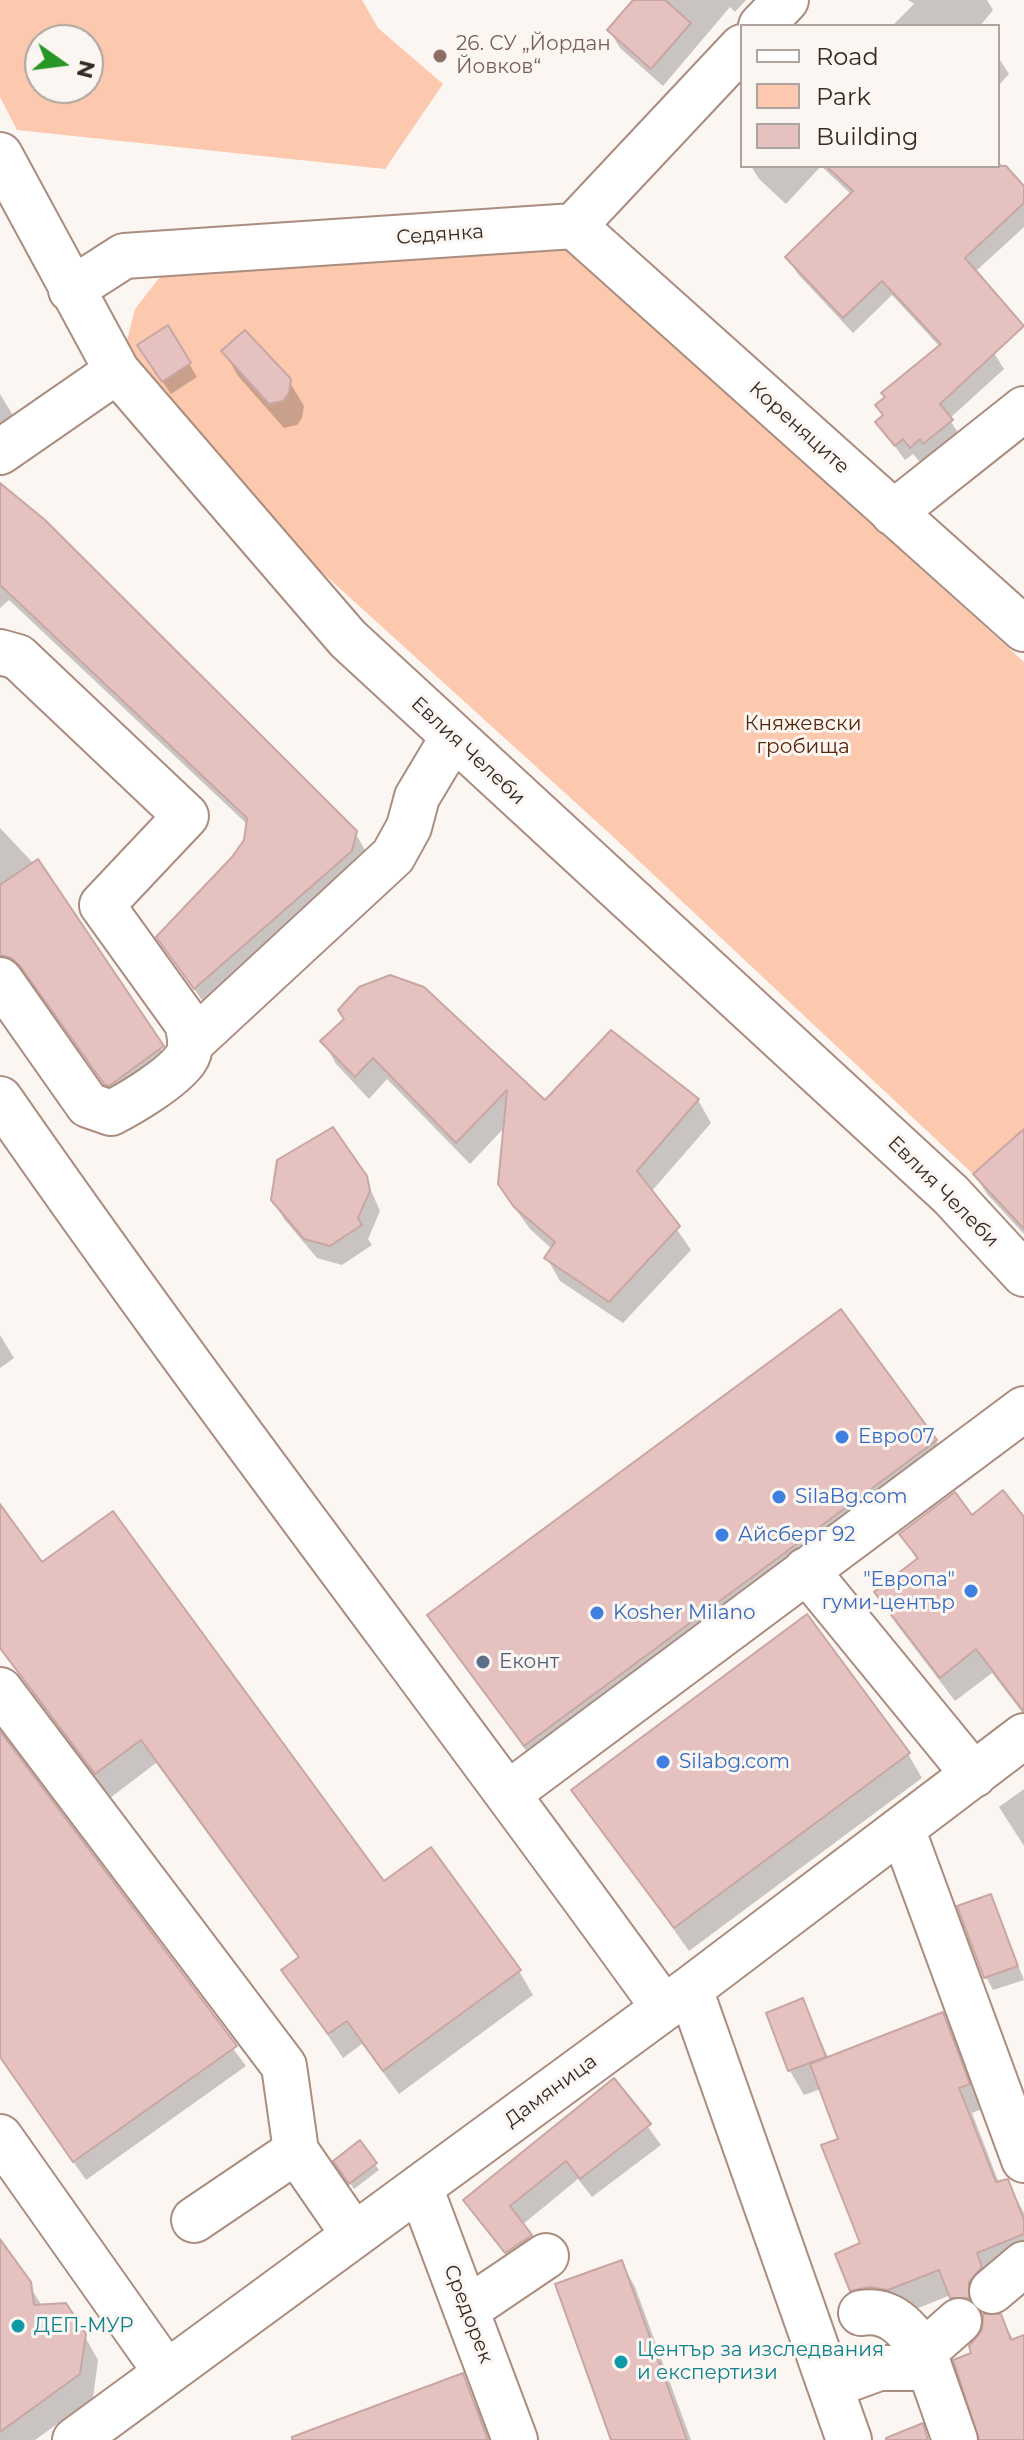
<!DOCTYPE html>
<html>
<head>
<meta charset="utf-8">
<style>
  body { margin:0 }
  #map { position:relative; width:1024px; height:2440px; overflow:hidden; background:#fcf6f3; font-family:Montserrat,sans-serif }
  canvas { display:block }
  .legend { position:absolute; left:740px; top:24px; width:260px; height:144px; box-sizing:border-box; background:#fcf6f3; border:2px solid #ada4a0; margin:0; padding:10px 14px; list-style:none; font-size:24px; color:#362a24 }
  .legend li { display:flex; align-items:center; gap:16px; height:40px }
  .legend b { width:40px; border:2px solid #ada4a0 }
  .north { position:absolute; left:24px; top:24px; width:80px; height:80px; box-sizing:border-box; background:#fcf6f3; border:2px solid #ada4a0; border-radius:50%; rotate:104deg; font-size:22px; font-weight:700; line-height:32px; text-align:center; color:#362a24 }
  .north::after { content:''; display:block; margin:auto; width:28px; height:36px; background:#269724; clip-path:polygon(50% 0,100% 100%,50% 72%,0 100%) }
</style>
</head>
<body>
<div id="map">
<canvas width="1024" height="2440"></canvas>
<ul class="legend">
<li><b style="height:10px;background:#fff"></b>Road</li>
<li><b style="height:22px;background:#fcc8ae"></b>Park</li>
<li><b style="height:22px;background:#e5c2bf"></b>Building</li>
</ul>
<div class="north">N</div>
</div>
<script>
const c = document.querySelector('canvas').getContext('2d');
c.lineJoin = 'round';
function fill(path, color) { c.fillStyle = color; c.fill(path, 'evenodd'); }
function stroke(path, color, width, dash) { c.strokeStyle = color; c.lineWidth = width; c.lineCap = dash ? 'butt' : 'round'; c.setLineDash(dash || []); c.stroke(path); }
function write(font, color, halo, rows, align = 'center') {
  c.font = font + ' Montserrat,sans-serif'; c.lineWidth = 6; c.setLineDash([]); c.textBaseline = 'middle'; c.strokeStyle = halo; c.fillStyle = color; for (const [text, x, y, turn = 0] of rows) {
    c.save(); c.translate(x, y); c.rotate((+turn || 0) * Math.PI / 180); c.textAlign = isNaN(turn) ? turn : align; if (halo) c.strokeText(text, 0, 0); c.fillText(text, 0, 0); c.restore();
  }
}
fill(new Path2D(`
  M 0,0 L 362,0 L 378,28 L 443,84 L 385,169 L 17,130 L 0,97 ZM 40,40 L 88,40 L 88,88 L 40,88 Z
  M 564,247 L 1024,662 L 1024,1129 L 973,1174 L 608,832 L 303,555 L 125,348 L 135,309 L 163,273 Z`), '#fcc8ae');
fill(new Path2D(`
  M 636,0 L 746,0 L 735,12 L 730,7 L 663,86 L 620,48 L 609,30 Z
  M 908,0 L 987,0 L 993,10 L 980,26 L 892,26 L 914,4 Z
  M 998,57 L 1009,74 L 998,86 Z
  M 998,161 L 1024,188 L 1024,227 L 975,272 L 994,353 L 1004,369 L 949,419 L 961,437 L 934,459 L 931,454 L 920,462 L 913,454 L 905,460 L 878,423 L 884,417 L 887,398 L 940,347 L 892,295 L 853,333 L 797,273 L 788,257 L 852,195 L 821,166 L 786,204 L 759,179 L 751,166 L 998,166 Z
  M 167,328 L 197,377 L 171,394 L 147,359 Z
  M 224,351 L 289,381 L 304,406 L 302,418 L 297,425 L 284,428 L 238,376 Z
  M 0,394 L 19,425 L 0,438 Z
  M 0,486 L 355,832 L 366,852 L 206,1006 L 158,937 L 234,858 L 246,840 L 248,825 L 9,600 L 0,608 Z
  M 0,828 L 34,864 L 178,1074 L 122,1111 L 39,993 L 0,961 Z
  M 346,1020 L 545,1102 L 612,1033 L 698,1100 L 711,1123 L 651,1192 L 691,1250 L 623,1323 L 560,1281 L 547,1258 L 552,1249 L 530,1229 L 514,1207 L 505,1127 L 470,1164 L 387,1079 L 369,1099 L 336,1064 L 323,1041 Z
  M 1024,1132 L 1024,1234 L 987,1194 L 975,1175 Z
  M 365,1177 L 380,1211 L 368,1239 L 372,1245 L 342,1265 L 317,1258 L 284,1219 L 273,1199 Z
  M 0,1335 L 14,1358 L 0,1368 Z
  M 936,1441 L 950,1465 L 539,1769 L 430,1616 Z
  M 0,1507 L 42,1565 L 384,1884 L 519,1971 L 533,1995 L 399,2094 L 362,2044 L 343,2058 L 284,1971 L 299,1959 L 156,1763 L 110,1798 L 0,1648 Z
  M 972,1518 L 1024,1521 L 1024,1715 L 992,1673 L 955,1701 L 891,1617 L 877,1592 L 917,1560 L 901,1534 Z
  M 0,1735 L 246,2066 L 86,2180 L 0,2057 Z
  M 908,1754 L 922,1778 L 689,1951 L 574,1790 Z
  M 1024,1789 L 1024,1846 L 999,1807 Z
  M 990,1896 L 1024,1980 L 993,1990 L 986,1977 Z
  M 802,2001 L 829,2059 L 942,2015 L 956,2039 L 982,2109 L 972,2113 L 999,2183 L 1007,2181 L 1024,2213 L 1024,2264 L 982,2307 L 982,2316 L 1000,2316 L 1014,2341 L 1024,2337 L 1024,2440 L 981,2440 L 974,2354 L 984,2322 L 966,2322 L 951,2295 L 903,2314 L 866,2315 L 851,2290 L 862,2244 L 841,2140 L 821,2089 L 804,2095 L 790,2071 L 768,2014 Z
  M 614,2080 L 661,2145 L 592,2197 L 578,2179 L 522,2225 L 542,2255 L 518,2271 L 466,2200 Z
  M 360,2143 L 379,2170 L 354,2189 L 339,2167 Z
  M 0,2242 L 43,2307 L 84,2335 L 98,2360 L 93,2398 L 35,2440 L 0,2440 Z
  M 621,2262 L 635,2287 L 691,2440 L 613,2440 Z
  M 462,2375 L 493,2440 L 341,2440 Z`), '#0003');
const building = new Path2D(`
  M 633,0 L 665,0 L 691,23 L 651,69 L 607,30 Z
  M 826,166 L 1006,166 L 1024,186 L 1024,203 L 965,258 L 1024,326 L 940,404 L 953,420 L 923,444 L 920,439 L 910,448 L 903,439 L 895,446 L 875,422 L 883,415 L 875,405 L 885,397 L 881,393 L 941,344 L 882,281 L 843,318 L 785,257 L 853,191 Z
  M 168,325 L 191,363 L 162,382 L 137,345 Z
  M 245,330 L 291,379 L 289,393 L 283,401 L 269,404 L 221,351 Z
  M 0,483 L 45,520 L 357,831 L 352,851 L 194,989 L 156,937 L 232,857 L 244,840 L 247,818 L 0,585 Z
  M 38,859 L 164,1046 L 109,1086 L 104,1084 L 20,966 L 11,958 L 0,955 L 0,885 Z
  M 390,975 L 424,987 L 545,1100 L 611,1030 L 699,1099 L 637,1171 L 680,1226 L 609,1302 L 544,1258 L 555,1242 L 514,1207 L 498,1184 L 507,1090 L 456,1143 L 373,1058 L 355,1077 L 320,1041 L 344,1019 L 338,1010 L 359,987 Z
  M 333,1127 L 367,1176 L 370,1191 L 358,1218 L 362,1225 L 330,1246 L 304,1239 L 271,1200 L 277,1160 Z
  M 1024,1129 L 1024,1229 L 973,1174 Z
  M 841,1309 L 937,1440 L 524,1746 L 427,1615 Z
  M 1003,1490 L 1024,1517 L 1024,1712 L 976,1649 L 940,1678 L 874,1592 L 918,1558 L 899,1534 L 955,1492 L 972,1515 Z
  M 0,1504 L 42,1562 L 113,1511 L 384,1881 L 431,1847 L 521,1970 L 383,2071 L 347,2021 L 328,2034 L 281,1970 L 299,1957 L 141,1740 L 95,1774 L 0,1648 Z
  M 807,1614 L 910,1753 L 674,1928 L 571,1790 Z
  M 0,1731 L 237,2046 L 73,2162 L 0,2057 Z
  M 991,1894 L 1018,1966 L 984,1978 L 957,1906 Z
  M 803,1998 L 826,2057 L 788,2071 L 766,2013 Z
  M 943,2012 L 970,2084 L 959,2088 L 996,2182 L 1008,2179 L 1024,2220 L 1024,2234 L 977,2253 L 982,2267 L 969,2282 L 969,2298 L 950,2298 L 939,2270 L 888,2290 L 870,2287 L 850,2291 L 835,2254 L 860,2243 L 821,2145 L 838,2139 L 810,2064 Z
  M 614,2078 L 651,2124 L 580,2179 L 566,2161 L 510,2206 L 532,2235 L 505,2253 L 463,2200 Z
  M 360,2140 L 377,2163 L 349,2184 L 333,2161 Z
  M 0,2239 L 31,2282 L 34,2305 L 66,2303 L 86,2334 L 80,2374 L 0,2432 Z
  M 622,2260 L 687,2440 L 611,2440 L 555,2284 Z
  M 983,2314 L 1001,2314 L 1011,2340 L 1024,2335 L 1024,2440 L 979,2440 L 953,2360 L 971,2353 L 969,2346 L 982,2330 Z
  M 463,2373 L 488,2440 L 292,2440 L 292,2437 Z
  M 923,2423 L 928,2440 L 886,2440 L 886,2438 Z`);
fill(building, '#e5c2bf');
stroke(building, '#c8a6a3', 2);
const minor = new Path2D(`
  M 761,26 L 786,0
  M 0,155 L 117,371 L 348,639 L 951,1195 L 1024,1274
  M 574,226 L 1024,629
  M 71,290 L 124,256 L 574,226 L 742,47
  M 0,452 L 117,371
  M 893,513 L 1024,409
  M 0,652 L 18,657 L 186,816 L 102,905 L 187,1023 C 190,1035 193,1049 185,1060 C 171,1079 131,1103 111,1113 L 88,1105 L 0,980
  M 191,1043 L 393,856 L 409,827 L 417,797 L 453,737
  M 0,1099 C 214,1407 445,1704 664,2008
  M 806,1570 L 974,1775
  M 0,1690 L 284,2066 L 296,2151 L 354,2235
  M 509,1793 L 1024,1409
  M 903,1831 L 1024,2160
  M 690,1989 L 849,2440
  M 0,2137 L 166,2372
  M 420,2187 L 515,2440
  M 194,2220 L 296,2151
  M 992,2291 L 1024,2264
  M 466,2310 L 546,2256
  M 861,2313 C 892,2308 908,2330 924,2352
  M 830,2386 L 879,2368 L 929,2368
  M 75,2440 L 690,1989 L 1024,1736
  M 955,2440 L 924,2352 L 959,2321`);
stroke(minor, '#aa8d7f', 48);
stroke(minor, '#fff', 44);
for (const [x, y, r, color] of [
  [440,56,8,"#8d6e63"],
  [842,1437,8,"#3f7fe0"],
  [779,1497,8,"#3f7fe0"],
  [722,1535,8,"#3f7fe0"],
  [971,1591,8,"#3f7fe0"],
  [597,1613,8,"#3f7fe0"],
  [483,1662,8,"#5c6f8a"],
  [663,1762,8,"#3f7fe0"],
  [18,2326,8,"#0f9aa8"],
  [621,2362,8,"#0f9aa8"]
]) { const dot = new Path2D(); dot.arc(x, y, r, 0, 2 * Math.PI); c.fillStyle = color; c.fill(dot); stroke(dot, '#fcf6f3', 3); }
write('20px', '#785e54', '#fcf6f3', [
  ["26. СУ „Йордан",456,44],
  ["Йовков“",456,67]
], 'left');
write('20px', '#362a24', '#fcf6f3', [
  ["Седянка",440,235,-4],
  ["Кореняците",799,428,42],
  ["Евлия Челеби",468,751,43],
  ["Евлия Челеби",943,1192,45],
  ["Дамяница",551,2091,-36],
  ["Средорек",468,2314,69]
]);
write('20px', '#592708', '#fcf6f3', [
  ["Княжевски",803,724],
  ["гробища",803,747]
]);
write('20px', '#366cbe', '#fcf6f3', [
  ["Евро07",858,1437],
  ["SilaBg.com",795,1497],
  ["Айсберг 92",738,1535],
  ["\"Европа\"",955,1580,"right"],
  ["гуми-център",955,1603,"right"],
  ["Kosher Milano",613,1613],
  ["Silabg.com",679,1762]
], 'left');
write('20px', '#4e5e75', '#fcf6f3', [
  ["Еконт",499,1662]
], 'left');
write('20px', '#0d838f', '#fcf6f3', [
  ["ДЕП-МУР",34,2326],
  ["Център за изследвания",637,2350],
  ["и експертизи",637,2373]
], 'left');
</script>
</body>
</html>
